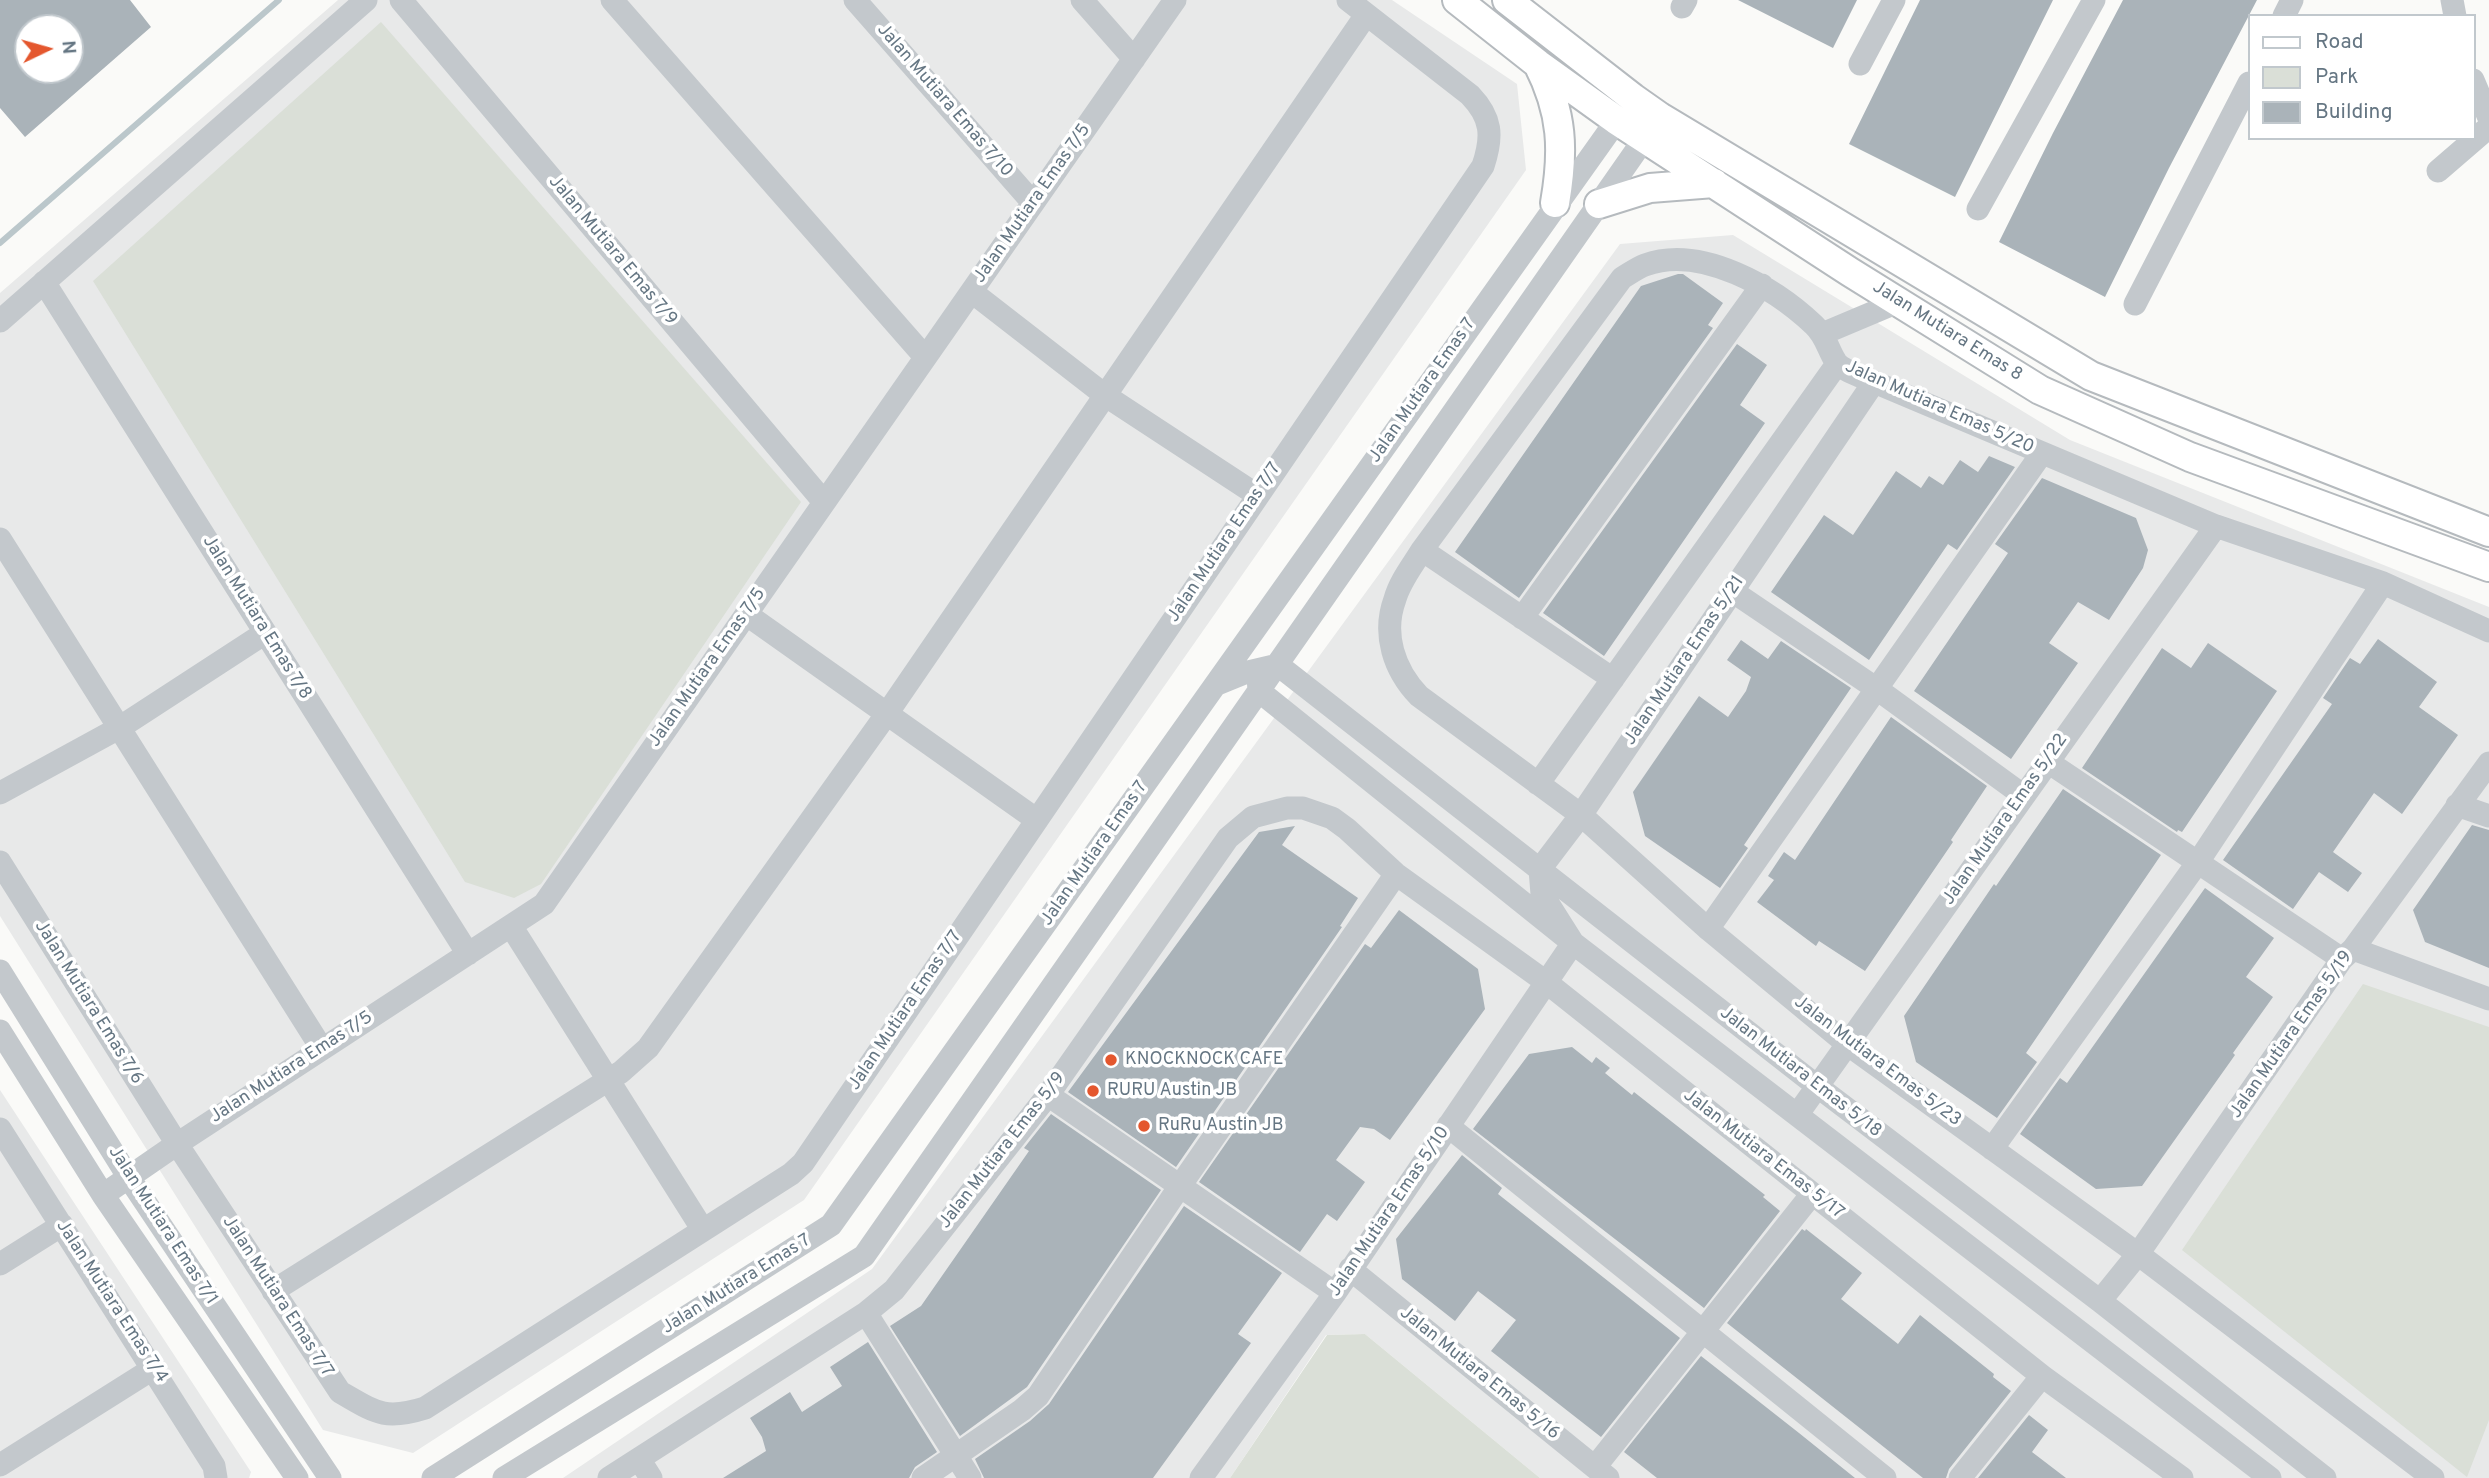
<!DOCTYPE html>
<html>
<head>
<meta charset="utf-8">
<style>
  body { margin:0 }
  #map { position:relative; width:2489px; height:1478px; overflow:hidden; background:#fafaf8; font-family:Overpass,sans-serif }
  canvas { display:block }
  .legend { position:absolute; left:2248px; top:14px; width:228px; height:126px; box-sizing:border-box; background:#fff; border:2px solid #c1c8cd; margin:0; padding:9px 12px; list-style:none; font-size:21px; color:#657683 }
  .legend li { display:flex; align-items:center; gap:14px; height:35px }
  .legend b { width:35px; border:2px solid #c1c8cd }
  .north { position:absolute; left:14px; top:14px; width:70px; height:70px; box-sizing:border-box; background:#fff; border:2px solid #c1c8cd; border-radius:50%; rotate:85deg; font-size:19px; font-weight:700; line-height:28px; text-align:center; color:#657683 }
  .north::after { content:''; display:block; margin:auto; width:24px; height:32px; background:#e4572e; clip-path:polygon(50% 0,100% 100%,50% 72%,0 100%) }
</style>
</head>
<body>
<div id="map">
<canvas width="2489" height="1478"></canvas>
<ul class="legend">
<li><b style="height:9px;background:#fff"></b>Road</li>
<li><b style="height:19px;background:#dadfd7"></b>Park</li>
<li><b style="height:19px;background:#aab3b9"></b>Building</li>
</ul>
<div class="north">N</div>
</div>
<script>
const c = document.querySelector('canvas').getContext('2d');
c.lineJoin = 'round';
function fill(path, color) { c.fillStyle = color; c.fill(path, 'evenodd'); }
function stroke(path, color, width, dash) { c.strokeStyle = color; c.lineWidth = width; c.lineCap = dash ? 'butt' : 'round'; c.setLineDash(dash || []); c.stroke(path); }
function write(font, color, halo, rows, align = 'center') {
  c.font = font + ' Overpass,sans-serif'; c.lineWidth = 7; c.setLineDash([]); c.textBaseline = 'middle'; c.strokeStyle = halo; c.fillStyle = color; for (const [text, x, y, turn = 0] of rows) {
    c.save(); c.translate(x, y); c.rotate((+turn || 0) * Math.PI / 180); c.textAlign = isNaN(turn) ? turn : align; if (halo) c.strokeText(text, 0, 0); c.fillText(text, 0, 0); c.restore();
  }
}
fill(new Path2D(`
  M 338,0 L 1392,0 L 1517,84 L 1526,170 L 804,1200 L 413,1453 L 323,1430 L 0,916 L 0,293 Z
  M 1733,235 L 2070,440 L 2489,607 L 2489,1478 L 1540,1478 L 1365,1334 L 1326,1335 L 1230,1478 L 563,1478 L 872,1269 L 1620,244 Z
  M 0,1090 L 251,1472 L 249,1478 L 0,1478 Z`), '#e8e9e9');
fill(new Path2D(`
  M 381,22 L 801,502 L 541,884 L 514,898 L 465,882 L 93,281 Z
  M 2363,984 L 2489,1027 L 2489,1420 L 2467,1477 L 2182,1250 Z
  M 1365,1334 L 1540,1478 L 1230,1478 L 1327,1335 Z`), '#dadfd7');
stroke(new Path2D(`
  M 0,243 L 279,0`), '#bbc7cb', 6);
fill(new Path2D(`
  M 0,0 L 130,0 L 151,27 L 25,137 L 0,108 ZM 28,28 L 70,28 L 70,70 L 28,70 Z
  M 1738,0 L 1857,0 L 1833,48 Z
  M 1920,0 L 2053,0 L 1955,197 L 1849,144 Z
  M 2123,0 L 2257,0 L 2169,168 L 2105,297 L 1999,242 L 2053,133 Z
  M 1678,274 L 1683,274 L 1723,303 L 1708,325 L 1713,328 L 1519,598 L 1455,552 L 1641,286 Z
  M 1737,344 L 1767,365 L 1740,405 L 1765,423 L 1604,656 L 1543,613 Z
  M 1989,456 L 2015,467 L 1957,550 L 1948,544 L 1869,660 L 1771,592 L 1824,515 L 1853,535 L 1896,471 L 1921,488 L 1929,476 L 1943,485 L 1960,460 L 1978,472 Z
  M 2042,478 L 2136,518 L 2148,550 L 2143,568 L 2109,620 L 2078,602 L 2049,643 L 2078,663 L 2011,759 L 1914,691 L 2008,553 L 1995,544 Z
  M 2378,639 L 2437,682 L 2419,707 L 2458,735 L 2402,814 L 2374,793 L 2333,852 L 2362,873 L 2348,892 L 2319,872 L 2293,909 L 2223,860 L 2332,704 L 2323,698 L 2350,658 L 2360,664 Z
  M 1741,640 L 1768,659 L 1781,641 L 1851,688 L 1744,845 L 1748,848 L 1720,888 L 1645,836 L 1633,792 L 1699,696 L 1728,717 L 1746,691 L 1751,677 L 1727,660 Z
  M 2208,643 L 2277,691 L 2182,832 L 2178,830 L 2177,832 L 2082,768 L 2162,648 L 2191,668 Z
  M 1891,717 L 1987,786 L 1951,840 L 1953,842 L 1865,971 L 1819,941 L 1816,946 L 1757,902 L 1774,880 L 1768,876 L 1784,852 L 1795,860 Z
  M 2063,789 L 2161,855 L 2026,1053 L 2037,1062 L 1997,1118 L 1916,1062 L 1904,1016 L 1994,884 L 1996,886 Z
  M 2472,825 L 2489,830 L 2489,968 L 2425,942 L 2413,910 Z
  M 1295,826 L 1282,845 L 1358,898 L 1340,926 L 1342,927 L 1176,1167 L 1068,1092 L 1259,832 Z
  M 2205,888 L 2274,938 L 2246,977 L 2273,997 L 2233,1053 L 2235,1055 L 2142,1186 L 2096,1189 L 2020,1134 L 2060,1078 L 2067,1083 Z
  M 1399,910 L 1478,969 L 1485,1009 L 1390,1140 L 1374,1129 L 1360,1127 L 1336,1160 L 1365,1182 L 1337,1221 L 1327,1214 L 1300,1252 L 1199,1182 L 1365,944 L 1371,948 Z
  M 1572,1047 L 1592,1063 L 1596,1057 L 1610,1068 L 1605,1073 L 1632,1095 L 1634,1092 L 1765,1195 L 1763,1197 L 1780,1211 L 1704,1308 L 1473,1129 L 1529,1054 Z
  M 1051,1114 L 1161,1190 L 1027,1387 L 960,1436 L 890,1326 L 921,1306 L 1029,1151 L 1024,1148 Z
  M 1462,1155 L 1502,1188 L 1498,1194 L 1680,1338 L 1601,1437 L 1491,1351 L 1516,1320 L 1478,1291 L 1455,1321 L 1402,1279 L 1396,1239 Z
  M 1184,1206 L 1282,1273 L 1238,1334 L 1251,1343 L 1153,1478 L 984,1478 L 975,1459 L 1030,1421 L 1049,1404 Z
  M 1802,1229 L 1805,1231 L 1806,1229 L 1862,1273 L 1841,1299 L 1898,1344 L 1920,1315 L 1994,1374 L 1993,1377 L 2011,1391 L 1949,1469 L 1946,1478 L 1923,1478 L 1727,1323 Z
  M 868,1342 L 937,1452 L 915,1467 L 909,1478 L 723,1478 L 766,1451 L 762,1437 L 750,1418 L 790,1392 L 802,1412 L 842,1386 L 830,1367 Z
  M 1701,1356 L 1799,1433 L 1855,1478 L 1657,1478 L 1624,1452 Z
  M 2029,1415 L 2048,1430 L 2032,1452 L 2066,1478 L 1978,1478 Z`), '#aab3b9');
const major = new Path2D(`
  M 1457,0 L 1538,64 L 1616,120 L 1850,272 L 2040,390 L 2190,457 L 2489,567
  M 1507,0 L 1633,98 L 1660,117 L 2091,376 L 2489,532
  M 1538,64 C 1563,113 1564,151 1555,203
  M 1599,204 L 1650,188 L 1714,183`);
stroke(major, '#b5babe', 32);
stroke(new Path2D(`
  M 401,0 L 824,502
  M 612,0 L 925,357
  M 855,0 L 1033,203
  M 1082,0 L 1134,59
  M 2452,0 L 2455,16
  M 1682,7 L 1686,0
  M 2284,16 L 2292,0
  M 1860,64 L 1894,0
  M 2473,80 L 2489,118
  M 2438,171 L 2489,127
  M 1978,209 L 2094,0
  M 44,282 L 468,954
  M 972,292 L 1106,396 L 1257,495
  M 2135,304 L 2249,83
  M 0,321 L 366,0
  M 1822,334 L 1898,302
  M 0,539 L 322,1049
  M 1422,550 L 1613,679
  M 1732,591 L 1877,689 L 2024,796
  M 746,614 L 1037,820
  M 1522,618 L 1762,285
  M 1258,676 L 1259,691 L 1573,943 L 2270,1478
  M 1217,684 L 1244,673 L 1278,665 L 1817,1086 L 2100,1301 L 2325,1478
  M 2048,762 L 2342,959
  M 1538,784 L 1837,364
  M 0,793 L 119,728 L 265,633
  M 2457,805 L 2489,816
  M 0,862 L 177,1144 L 340,1392 C 375,1412 384,1421 425,1408 L 791,1174 L 803,1163 L 1483,166 C 1493,136 1492,118 1470,95 L 1348,0
  M 511,926 L 703,1230
  M 1708,929 L 2042,453
  M 2353,949 L 2489,999
  M 0,971 L 129,1178 L 330,1478
  M 0,1031 L 103,1195 L 297,1478
  M 1048,1095 L 1335,1293
  M 1797,1115 L 2216,526
  M 1448,1126 L 1885,1478
  M 0,1129 L 214,1466 L 216,1478
  M 1992,1149 L 2198,862 L 2383,583
  M 103,1195 L 177,1144 L 544,904 L 1175,0
  M 0,1264 L 62,1225
  M 1350,1269 L 1608,1478
  M 273,1291 L 621,1072 L 648,1048 L 886,715 L 1366,15
  M 2100,1301 L 2138,1254 L 2342,959 L 2353,949 L 2489,763
  M 866,1313 L 970,1478
  M 639,1459 L 651,1478
  M 0,1465 L 154,1368
  M 1595,1467 L 1812,1194
  M 433,1478 L 831,1225 L 1627,106
  M 504,1478 L 864,1256 L 1654,125
  M 609,1478 L 866,1313 L 894,1290 L 1048,1095 L 1228,838 L 1253,817 L 1287,808 L 1303,808 L 1332,818 L 1347,829 L 1396,874 L 1546,982 L 2042,1376 L 2182,1478
  M 923,1478 L 1022,1410 L 1038,1396 L 1180,1186 L 1396,874
  M 1201,1478 L 1335,1293 L 1573,943 L 1542,894 L 1540,869 L 1581,815 L 1874,382
  M 1960,1478 L 2042,1376
  M 2433,1478 L 2138,1254 L 1847,1044 L 1708,929 L 1581,815 L 1419,696 C 1394,670 1382,634 1395,599 C 1400,581 1413,565 1422,550 L 1622,278 C 1629,274 1637,268 1645,265 C 1701,244 1775,288 1814,325 C 1826,336 1828,350 1836,362 C 1843,371 1863,377 1874,382 L 2216,526 L 2383,583 L 2489,631`), '#c3c8cc', 23);
stroke(major, '#fff', 28);
for (const [x, y, r, color] of [
  [1111,1060,7,"#e4572e"],
  [1093,1091,7,"#e4572e"],
  [1144,1126,7,"#e4572e"]
]) { const dot = new Path2D(); dot.arc(x, y, r, 0, 2 * Math.PI); c.fillStyle = color; c.fill(dot); stroke(dot, '#fff', 2.5); }
write('18px', '#657683', '#fff', [
  ["Jalan Mutiara Emas 7/10",944,101,49],
  ["Jalan Mutiara Emas 7/5",1033,204,-55],
  ["Jalan Mutiara Emas 7/9",612,251,50],
  ["Jalan Mutiara Emas 8",1947,332,32],
  ["Jalan Mutiara Emas 7",1423,391,-55],
  ["Jalan Mutiara Emas 5/20",1939,408,24],
  ["Jalan Mutiara Emas 7/7",1225,543,-56],
  ["Jalan Mutiara Emas 7/8",256,618,58],
  ["Jalan Mutiara Emas 5/21",1685,661,-56],
  ["Jalan Mutiara Emas 7/5",708,668,-55],
  ["Jalan Mutiara Emas 5/22",2006,820,-55],
  ["Jalan Mutiara Emas 7",1095,854,-55],
  ["Jalan Mutiara Emas 7/6",88,1003,58],
  ["Jalan Mutiara Emas 7/7",906,1011,-56],
  ["Jalan Mutiara Emas 5/19",2292,1035,-55],
  ["Jalan Mutiara Emas 5/23",1877,1062,37],
  ["Jalan Mutiara Emas 7/5",292,1068,-33],
  ["Jalan Mutiara Emas 5/18",1800,1073,38],
  ["Jalan Mutiara Emas 5/9",1003,1151,-52],
  ["Jalan Mutiara Emas 5/17",1763,1155,38],
  ["Jalan Mutiara Emas 5/10",1390,1212,-56],
  ["Jalan Mutiara Emas 7/1",162,1226,57],
  ["Jalan Mutiara Emas 7",737,1285,-32],
  ["Jalan Mutiara Emas 7/7",277,1297,57],
  ["Jalan Mutiara Emas 7/4",111,1302,57],
  ["Jalan Mutiara Emas 5/16",1479,1374,39]
]);
write('18px', '#657683', '#fff', [
  ["KNOCKNOCK CAFE",1125,1060],
  ["RURU Austin JB",1107,1091],
  ["RuRu Austin JB",1158,1126]
], 'left');
</script>
</body>
</html>
